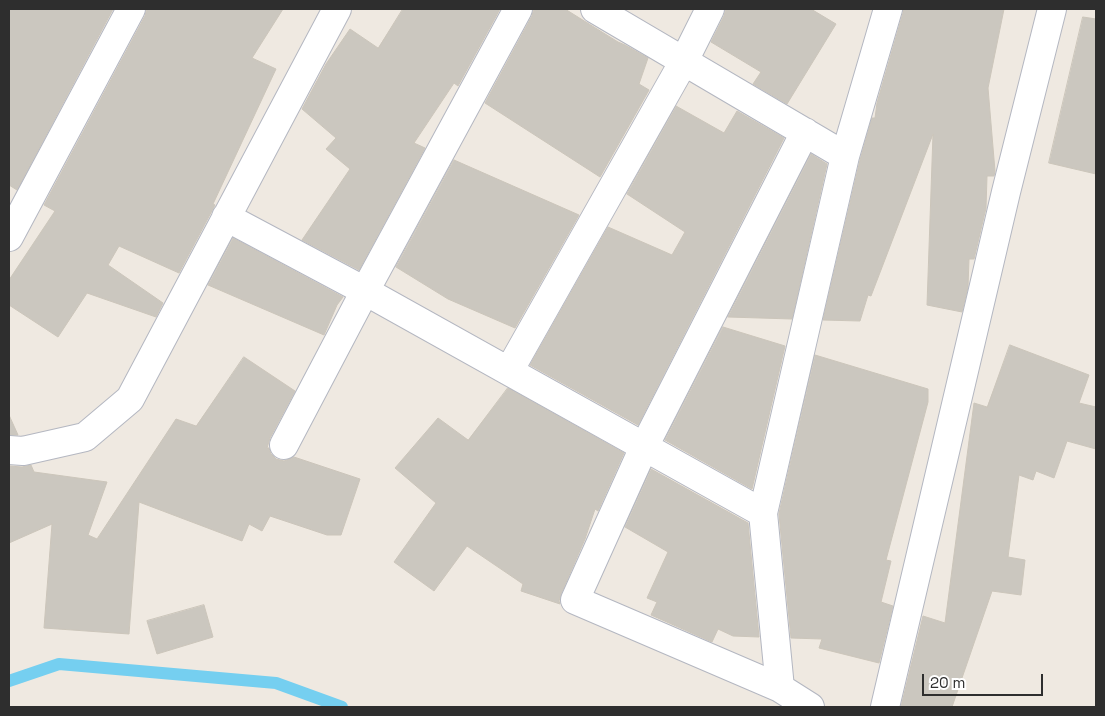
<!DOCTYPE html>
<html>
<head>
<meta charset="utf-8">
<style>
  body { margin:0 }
  #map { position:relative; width:1105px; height:716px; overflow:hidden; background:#efe9e1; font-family:"Space Grotesk",sans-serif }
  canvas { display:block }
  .frame { position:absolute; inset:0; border:10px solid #2e2e2e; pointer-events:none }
  .scale { position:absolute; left:922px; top:674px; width:121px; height:22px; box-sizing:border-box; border:2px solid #2e2e2e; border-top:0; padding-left:6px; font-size:15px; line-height:18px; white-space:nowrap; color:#2e2e2e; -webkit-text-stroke:4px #fff; paint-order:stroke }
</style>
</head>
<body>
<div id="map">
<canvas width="1105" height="716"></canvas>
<div class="frame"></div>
<div class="scale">20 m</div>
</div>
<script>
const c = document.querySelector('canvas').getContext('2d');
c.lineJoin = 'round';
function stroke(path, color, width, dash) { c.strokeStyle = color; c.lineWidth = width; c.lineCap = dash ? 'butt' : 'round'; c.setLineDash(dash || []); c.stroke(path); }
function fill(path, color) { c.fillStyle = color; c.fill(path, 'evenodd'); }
stroke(new Path2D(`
  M 9,681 L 59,664 L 276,683 L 342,707`), '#75cff0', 12);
const building = new Path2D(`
  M 9,9 L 113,9 L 17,190 L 9,185 Z
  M 147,9 L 283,9 L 252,58 L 276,69 L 213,204 L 215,205 L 179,273 L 119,246 L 108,265 L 163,303 L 156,317 L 87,293 L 58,337 L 9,305 L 9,280 L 55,211 L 44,205 L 145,16 Z
  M 403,9 L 500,9 L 458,86 L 454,83 L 414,143 L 425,148 L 359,270 L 302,240 L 350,169 L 326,149 L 336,138 L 302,109 L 326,64 L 350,29 L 378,48 Z
  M 534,9 L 565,9 L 618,42 L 625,45 L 648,58 L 639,84 L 649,90 L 600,177 L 485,103 L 532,16 Z
  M 726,9 L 811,9 L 836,24 L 787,104 L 753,84 L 761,72 L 711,42 L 724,16 Z
  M 903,9 L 1004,9 L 988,88 L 995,171 L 994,176 L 987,176 L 986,208 L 974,259 L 969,259 L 968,287 L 962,312 L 927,305 L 933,134 L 871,296 L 868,295 L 860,321 L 823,320 L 860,160 L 872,118 L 875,118 L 877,103 L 903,13 Z
  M 1083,17 L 1096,19 L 1096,174 L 1049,163 Z
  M 676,106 L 724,133 L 737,111 L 784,138 L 638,425 L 530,365 L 608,227 L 672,255 L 685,232 L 627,194 Z
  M 811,154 L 827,164 L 792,319 L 728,317 Z
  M 454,160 L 579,215 L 515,328 L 448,299 L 396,267 Z
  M 233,238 L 343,297 L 337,305 L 324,335 L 208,285 Z
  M 723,327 L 785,346 L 752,489 L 665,440 Z
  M 1010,345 L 1089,375 L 1079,403 L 1096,407 L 1096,449 L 1067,441 L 1054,478 L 1036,471 L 1033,480 L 1019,475 L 1008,557 L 1025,560 L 1021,595 L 992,591 L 952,707 L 901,707 L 923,616 L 945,623 L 974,403 L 987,407 Z
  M 815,355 L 928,389 L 928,402 L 886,560 L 891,561 L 881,602 L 893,606 L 879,663 L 819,648 L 822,639 L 791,638 L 779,514 Z
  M 244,357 L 295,391 L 270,438 L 267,448 L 269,448 L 271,454 L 276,459 L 284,461 L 292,458 L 294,457 L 360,479 L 341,535 L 327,535 L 270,516 L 262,531 L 249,524 L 242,541 L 139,502 L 129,634 L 44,628 L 52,524 L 9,543 L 9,466 L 22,467 L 31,465 L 34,472 L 107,482 L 88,535 L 97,539 L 176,419 L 196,426 Z
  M 508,388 L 624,453 L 598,511 L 595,509 L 585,539 L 561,594 L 559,601 L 560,604 L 521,591 L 523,584 L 467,546 L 434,591 L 394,562 L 436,503 L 395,468 L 438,418 L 468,440 Z
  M 9,415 L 18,435 L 9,435 Z
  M 651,469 L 748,523 L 759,637 L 733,636 L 718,629 L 712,642 L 651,615 L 657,602 L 647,598 L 668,552 L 625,527 Z
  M 204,605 L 213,637 L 157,654 L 147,621 Z`);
fill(building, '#cbc7bf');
stroke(building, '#cbc5ba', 1);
const minor = new Path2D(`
  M 595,9 L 845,156
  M 226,217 L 365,291 L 763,513
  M 9,237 L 131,9
  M 509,371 L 684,61 L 710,9
  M 284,445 L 365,291 L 518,9
  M 9,450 L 23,451 L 85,437 L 130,399 L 337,9
  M 780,688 L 575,600 L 644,447 L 805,132
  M 810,707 L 780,688 L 763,513 L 845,156 L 888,9
  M 885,707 L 1006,192 L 1052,9`);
stroke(minor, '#b4b7c1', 30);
stroke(minor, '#fff', 28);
</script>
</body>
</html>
